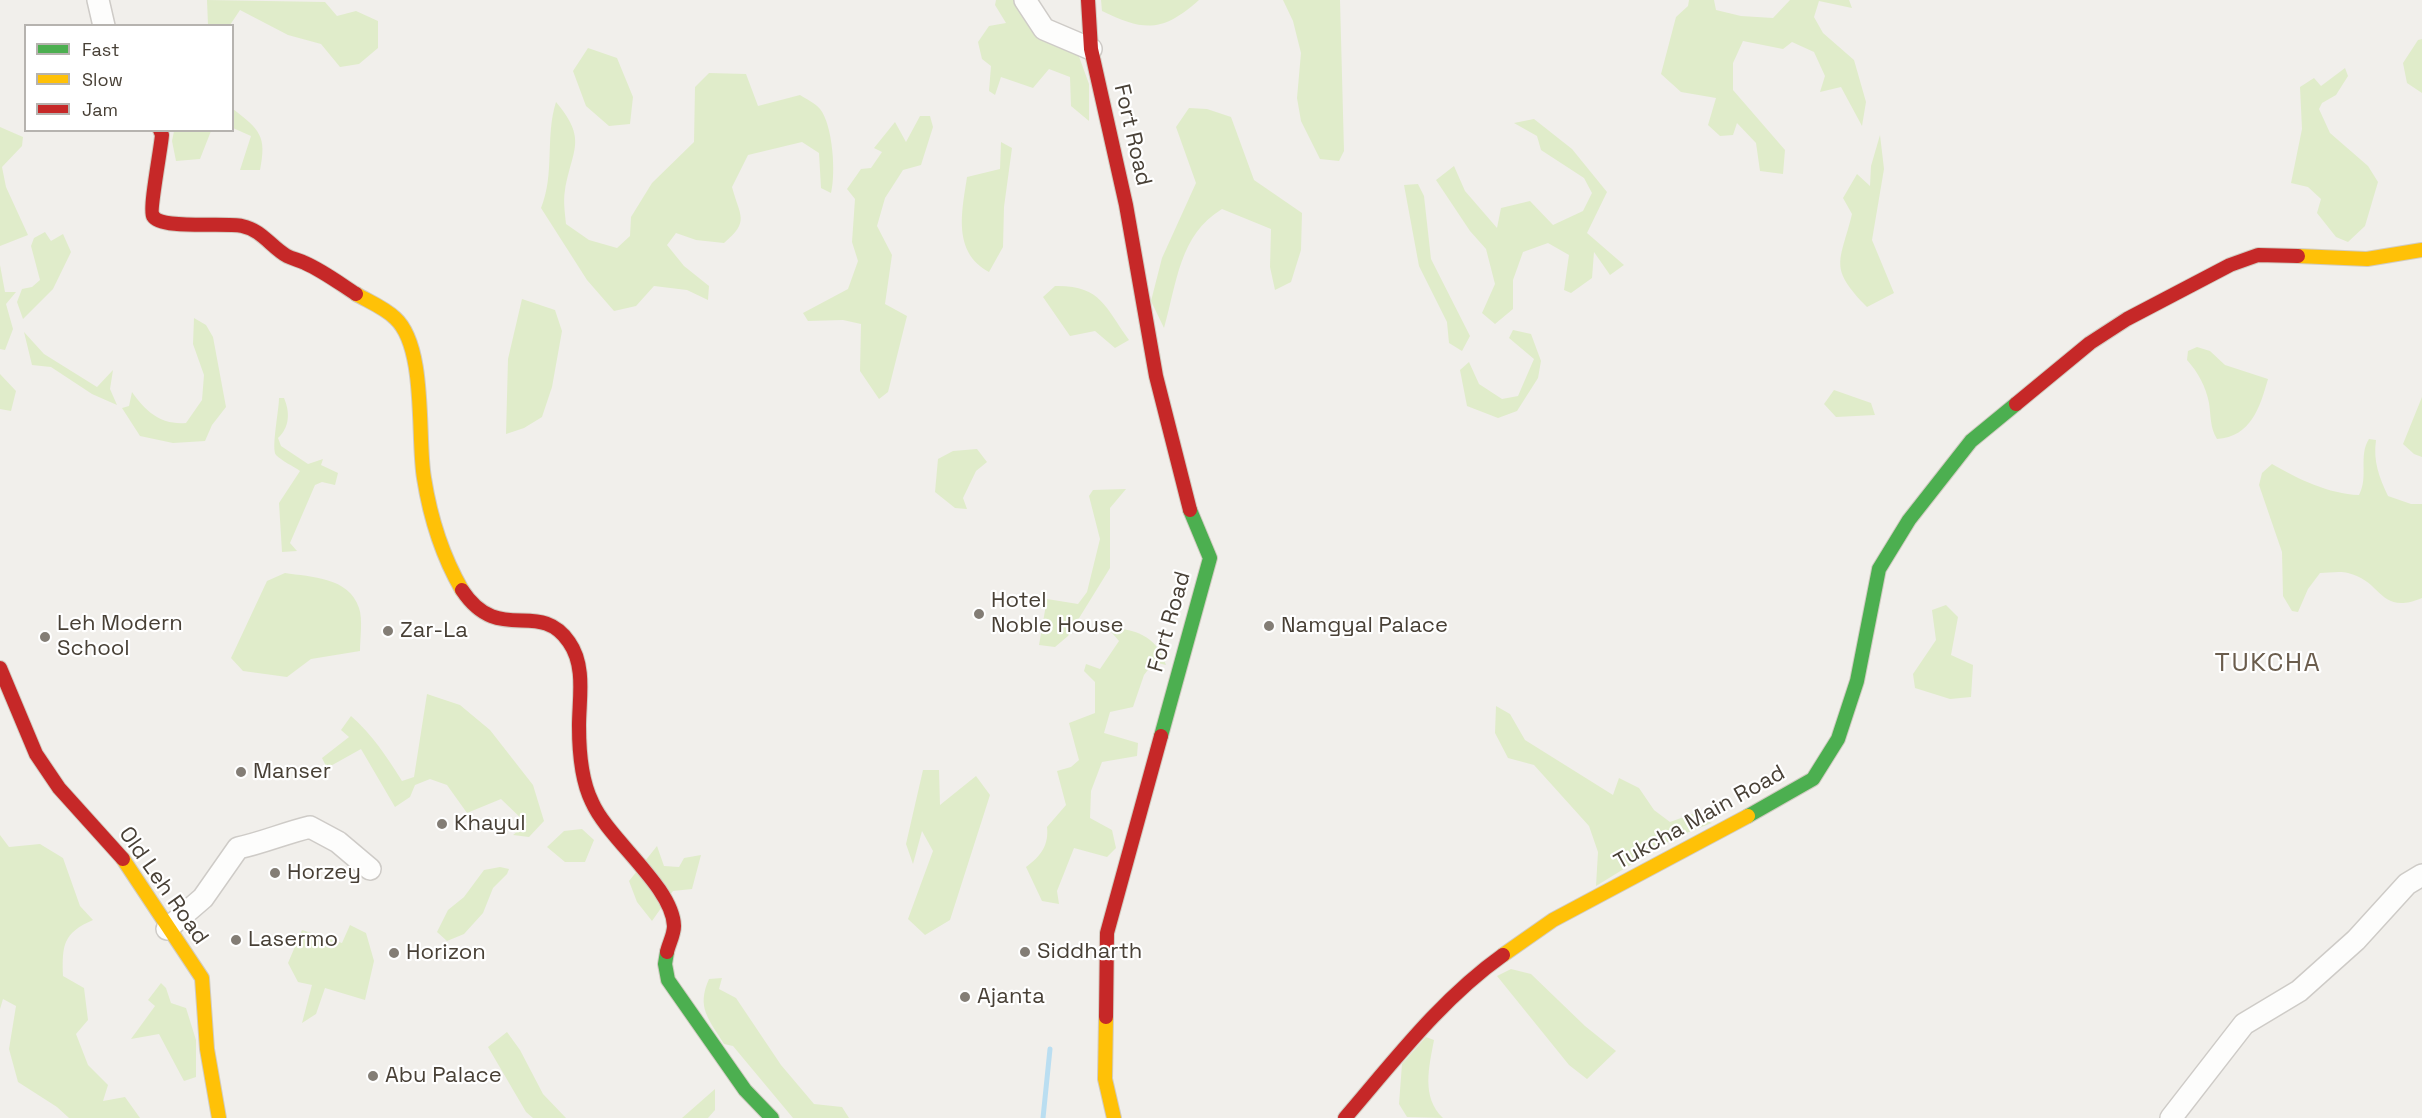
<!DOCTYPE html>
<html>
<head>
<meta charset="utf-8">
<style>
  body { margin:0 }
  #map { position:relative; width:2422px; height:1118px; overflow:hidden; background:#f1efeb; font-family:"Space Grotesk",sans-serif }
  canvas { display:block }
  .legend { position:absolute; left:24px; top:24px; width:210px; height:108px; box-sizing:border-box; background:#fff; border:2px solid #b6b3af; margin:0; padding:8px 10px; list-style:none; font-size:18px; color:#484036 }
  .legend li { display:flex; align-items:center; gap:12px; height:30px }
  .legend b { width:30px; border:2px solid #b6b3af }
</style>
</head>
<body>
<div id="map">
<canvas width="2422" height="1118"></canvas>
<ul class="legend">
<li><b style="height:8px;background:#4caf50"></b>Fast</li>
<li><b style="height:8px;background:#ffc107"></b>Slow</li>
<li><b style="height:8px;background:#c62828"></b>Jam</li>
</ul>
</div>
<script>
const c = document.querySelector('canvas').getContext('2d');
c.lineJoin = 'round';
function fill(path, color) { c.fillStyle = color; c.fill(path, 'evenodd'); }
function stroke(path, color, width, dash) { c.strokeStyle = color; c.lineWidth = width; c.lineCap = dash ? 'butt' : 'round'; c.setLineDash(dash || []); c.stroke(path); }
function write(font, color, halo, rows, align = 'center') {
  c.font = font + ' "Space Grotesk",sans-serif'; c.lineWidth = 4.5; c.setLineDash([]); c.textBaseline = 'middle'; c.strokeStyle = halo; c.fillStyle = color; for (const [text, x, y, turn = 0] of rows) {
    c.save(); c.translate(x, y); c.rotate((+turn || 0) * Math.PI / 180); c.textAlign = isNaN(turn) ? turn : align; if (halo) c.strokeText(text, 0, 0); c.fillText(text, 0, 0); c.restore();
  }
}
fill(new Path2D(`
  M 207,0 L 325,2 L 337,16 L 356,11 L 378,21 L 378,48 L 359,64 L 340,67 L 321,44 L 288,35 L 240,10 L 230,25 L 208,25 Z
  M 996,0 L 1016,0 L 1077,51 L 1089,84 L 1089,121 L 1071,106 L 1070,77 L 1049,69 L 1033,88 L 1001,77 L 995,95 L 989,91 L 991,66 L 982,59 L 978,42 L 989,26 L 1006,23 L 995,5 Z
  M 1101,0 L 1199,0 C 1163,32 1145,32 1102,11 Z
  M 1283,0 L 1340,0 L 1344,151 L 1339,161 L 1320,159 L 1301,121 L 1297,98 L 1301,53 L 1293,21 Z
  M 1689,0 L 1714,0 L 1716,10 L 1741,16 L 1773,18 L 1790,0 L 1849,0 L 1852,8 L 1819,1 L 1814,17 L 1823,33 L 1854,60 L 1866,102 L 1862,126 L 1841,87 L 1820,92 L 1825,76 L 1814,52 L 1792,42 L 1783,49 L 1743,41 L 1733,63 L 1733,90 L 1785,150 L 1783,174 L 1760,171 L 1756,143 L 1737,123 L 1733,135 L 1720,136 L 1708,125 L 1716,98 L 1681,92 L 1661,74 L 1676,17 L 1688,6 Z
  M 2422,39 L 2422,93 L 2407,83 L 2403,63 L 2418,40 Z
  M 588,48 L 617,58 L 633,97 L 630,124 L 609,126 L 586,106 L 573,71 Z
  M 2345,68 L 2348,76 L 2336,95 L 2322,103 L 2319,109 L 2330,133 L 2368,166 L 2378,182 L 2365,226 L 2348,242 L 2336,237 L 2317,213 L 2321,199 L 2308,187 L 2291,183 L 2302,129 L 2300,87 L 2314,78 L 2321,86 Z
  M 709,73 L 746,74 L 758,106 L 800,95 C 806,99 815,103 820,109 C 833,125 836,174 831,193 L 821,188 L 819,153 L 802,142 L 748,155 L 732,187 C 740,217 750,221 724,243 L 696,240 L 676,233 L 667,245 L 684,266 L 709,286 L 708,300 L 687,290 L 654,286 L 636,306 L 614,311 L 587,280 L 541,208 C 555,174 545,136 556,102 C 588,140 572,149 565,190 C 563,201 565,213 566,224 L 589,240 L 617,248 L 630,236 L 631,217 L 652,183 L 694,142 L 695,87 Z
  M 232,103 L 233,109 C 260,130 267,136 260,170 L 240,170 L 251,136 L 233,128 Z
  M 1189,108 L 1207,109 L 1231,117 L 1254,180 L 1302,213 L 1301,250 L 1291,282 L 1275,290 L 1270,267 L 1271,229 L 1222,209 C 1179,235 1177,283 1164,328 L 1151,301 L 1162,258 L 1196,183 L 1176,127 Z
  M 920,116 L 930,116 L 933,127 L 921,165 L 903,170 L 885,198 L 877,226 L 892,255 L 885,304 L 907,316 L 888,392 L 879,399 L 860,371 L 861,324 L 843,320 L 808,321 L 803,313 L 848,289 L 858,261 L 852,242 L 855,199 L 847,189 L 861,169 L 871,168 L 882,152 L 874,148 L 895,122 L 906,142 Z
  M 1534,119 L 1572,149 L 1607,192 L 1587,233 L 1624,265 L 1610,275 L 1594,252 L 1592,278 L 1571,293 L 1564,290 L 1569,255 L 1548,243 L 1523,252 L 1513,280 L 1513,309 L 1495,324 L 1482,313 L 1495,284 L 1486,249 L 1470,231 L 1436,180 L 1454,166 L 1465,191 L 1497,228 L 1501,208 L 1530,201 L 1553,225 L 1583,211 L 1592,193 L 1584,178 L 1541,150 L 1537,136 L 1514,123 Z
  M 0,127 L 23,137 L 22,146 L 2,167 L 6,187 L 28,235 L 0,246 Z
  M 174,131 L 211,131 L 200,159 L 176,161 L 172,141 Z
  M 1880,135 L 1884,169 L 1872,240 L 1894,293 L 1867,307 C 1828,267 1840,263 1852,214 L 1843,198 L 1857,174 L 1870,186 L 1871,166 Z
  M 1001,142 L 1012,148 L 1004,207 L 1003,247 L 989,272 C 952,252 962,211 967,177 L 1000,169 Z
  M 1418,184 L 1424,196 L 1431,259 L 1470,336 L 1462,351 L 1449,343 L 1447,322 L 1419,266 L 1404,185 Z
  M 45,232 L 51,241 L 63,234 L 71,252 L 53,289 L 23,319 L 17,302 L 22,289 L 32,287 L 40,280 L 31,246 L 34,238 Z
  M 0,265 L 5,292 L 16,292 L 6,304 L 13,329 L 5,350 L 0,349 Z
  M 1055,286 C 1101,285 1105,307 1129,340 L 1115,348 L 1095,331 L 1070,336 L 1043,297 Z
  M 522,299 L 555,310 L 562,331 L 552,387 L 542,417 L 524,428 L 506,434 L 508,359 Z
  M 194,318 L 206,325 L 213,337 L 226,407 L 212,425 L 205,441 L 173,443 L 140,436 L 122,408 L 129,406 L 132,392 C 146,412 161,425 186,423 L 202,400 L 204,375 L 193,344 Z
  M 1513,330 L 1531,334 L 1541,361 L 1538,378 L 1517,411 L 1498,418 L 1467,406 L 1460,370 L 1469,362 L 1479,384 L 1502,399 L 1518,396 L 1534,359 L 1509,338 Z
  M 24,332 L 44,354 L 97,387 L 113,370 L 110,389 L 117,405 L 92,394 L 51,367 L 32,365 Z
  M 2197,347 L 2210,351 L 2225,365 L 2268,379 C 2260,407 2251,437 2217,439 C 2210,428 2211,416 2209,403 C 2206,387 2198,372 2187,360 L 2188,351 Z
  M 0,374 L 16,391 L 11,411 L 0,409 Z
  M 1834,390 L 1871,403 L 1875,415 L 1836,417 L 1824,404 Z
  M 2422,397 L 2422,457 L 2414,454 L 2403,444 Z
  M 279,398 L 284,398 C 290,412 290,427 278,438 L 281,446 L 308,464 L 323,459 L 321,465 L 338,473 L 335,485 L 322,482 L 315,485 L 290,543 L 297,551 L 282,552 L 279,503 L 300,471 C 293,466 282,461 276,455 C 271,449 279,410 279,398 Z
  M 2369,439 L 2376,440 C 2373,461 2379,477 2388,496 L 2411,504 L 2422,504 L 2422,598 C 2379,616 2383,581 2348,573 C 2340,571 2328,573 2320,573 L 2308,589 L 2298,612 L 2292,611 L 2283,596 L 2282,552 L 2259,485 L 2262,473 L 2272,464 C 2298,479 2329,494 2359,495 C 2369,477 2358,456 2369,439 Z
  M 977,449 L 987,462 L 976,471 L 963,498 L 967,509 L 955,508 L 935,492 L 938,459 L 953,451 Z
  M 1126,489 L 1110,508 L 1110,568 L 1068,636 L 1055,647 L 1039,645 L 1047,599 L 1078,604 L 1087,592 L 1100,539 L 1089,496 L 1093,490 Z
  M 285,573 C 311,577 349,577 359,608 C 363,619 360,639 360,651 L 311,659 L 287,677 L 243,671 L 231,658 L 267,581 Z
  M 1946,605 L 1958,617 L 1951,655 L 1973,665 L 1971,697 L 1950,699 L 1915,688 L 1913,674 L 1936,640 L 1932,610 Z
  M 1106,626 C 1136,631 1155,633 1166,665 L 1154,662 L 1144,675 L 1133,707 L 1110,712 L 1104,733 L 1138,743 L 1137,756 L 1102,762 L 1091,791 L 1090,818 L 1112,830 L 1116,848 L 1107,857 L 1074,848 L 1057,891 L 1059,904 L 1042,901 L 1026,867 C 1041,856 1049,845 1047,827 L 1066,805 L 1057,771 L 1071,767 L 1079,760 L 1069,723 L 1095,713 L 1095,682 L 1084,671 L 1086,664 L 1100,669 L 1119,641 Z
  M 427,694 L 460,705 L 490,730 L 533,785 L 544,821 L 529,837 L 513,835 L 527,824 L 501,799 L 467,813 L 447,785 L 430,779 L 415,785 L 410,797 L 395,807 L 361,749 L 327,768 L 322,758 L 349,737 L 341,730 L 351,716 C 372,734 387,757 402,781 L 414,777 Z
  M 1496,706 L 1510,714 L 1525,740 L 1613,795 L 1619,778 L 1639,788 L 1654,810 L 1670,822 L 1692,814 L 1712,823 L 1676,837 L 1596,886 L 1598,852 L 1589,826 L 1534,765 L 1508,758 L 1495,733 Z
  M 923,770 L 939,770 L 940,805 L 976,776 L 990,795 L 950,920 L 925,935 L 908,919 L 933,851 L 922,831 L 913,864 L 906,844 Z
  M 582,829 L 594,840 L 585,862 L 565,862 L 547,847 L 564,831 Z
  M 0,835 L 9,847 L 40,844 L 63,858 L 80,906 L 93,920 C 63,933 62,945 63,976 L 84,988 L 88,1020 L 76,1034 L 88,1065 L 108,1085 L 103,1101 L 125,1097 L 140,1118 L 69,1118 L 57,1107 L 18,1082 L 9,1049 L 16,1006 L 3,999 L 0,1009 Z
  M 657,846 L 664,866 L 679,867 L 684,858 L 701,855 L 692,889 L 673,891 L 652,921 L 637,902 L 629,881 Z
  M 500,867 L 509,869 L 507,874 L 493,888 L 483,913 L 464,934 L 447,941 L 437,932 L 448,910 L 464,897 L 484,870 Z
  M 350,925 L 366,933 L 374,961 L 365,1000 L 325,988 L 316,1014 L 302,1023 L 312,985 L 298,982 L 288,963 L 302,930 L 342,943 Z
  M 1511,969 L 1531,974 L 1585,1026 L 1616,1051 L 1587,1079 L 1569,1065 L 1497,976 Z
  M 722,978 L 719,989 L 736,998 L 781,1065 L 814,1104 L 842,1107 L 849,1118 L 793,1118 L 733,1046 L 724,1044 C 709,1019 696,1008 709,979 Z
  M 161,983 L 166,988 L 171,1003 L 186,1008 L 196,1040 L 196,1077 L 184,1081 L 159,1034 L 131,1039 L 155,1006 L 148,1000 Z
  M 507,1032 L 520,1050 L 543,1094 L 566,1118 L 533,1118 L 526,1112 L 488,1047 Z
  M 1426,1037 L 1434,1040 C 1429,1067 1421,1097 1443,1118 L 1407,1117 L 1399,1104 L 1402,1064 Z
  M 715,1089 L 715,1110 L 708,1118 L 682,1118 Z`), '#e0ecca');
stroke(new Path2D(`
  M 1043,1118 L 1050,1049`), '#badef1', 5);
const street = new Path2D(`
  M 98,0 L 104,26
  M 1025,0 L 1044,29 L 1091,49
  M 167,929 L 203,898 L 238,848 C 262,843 285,833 310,827 L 338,842 L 370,869
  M 2171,1118 L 2244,1024 L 2299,991 L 2356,940 L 2407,884 L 2422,875`);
const fast = new Path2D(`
  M 1161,736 L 1210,558 L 1190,510
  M 1748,816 L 1813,779 L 1838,739 L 1857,681 L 1879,569 L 1909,520 L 1971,441 L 2016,404
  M 667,952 L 665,964 L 668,980 L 745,1090 L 772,1118`);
const slow = new Path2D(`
  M 2298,256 L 2367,259 L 2422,250
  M 356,294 C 368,301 385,308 395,318 C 427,347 417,438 424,478 C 430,516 443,557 462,590
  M 123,859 L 202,978 L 207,1049 L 219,1118
  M 1503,955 L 1553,920 L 1748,816
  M 1106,1017 L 1105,1079 L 1114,1118`);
const jam = new Path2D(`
  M 1088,0 L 1091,49 L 1126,205 L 1156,376 L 1190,510
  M 160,130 L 162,135 C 161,148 149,210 153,216 C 161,230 224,222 242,226 C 262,230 271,247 287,256 C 293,259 299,260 305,263 C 323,271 339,283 356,294
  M 2016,404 L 2090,343 L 2127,319 L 2230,265 L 2258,255 L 2298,256
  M 462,590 C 499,646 539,598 569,642 C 586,666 579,699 579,726 C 579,750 581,780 592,802 C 608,839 673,887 674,926 C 674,935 669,943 667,952
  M 0,668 L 36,754 L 59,788 L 123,859
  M 1106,1017 L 1107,933 L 1161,736
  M 1345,1118 C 1394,1061 1441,999 1503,955`);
stroke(street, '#cecbc7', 24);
stroke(fast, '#d1ccc2', 16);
stroke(slow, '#d1ccc2', 16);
stroke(jam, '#d1ccc2', 16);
stroke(street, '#fdfdfc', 21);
stroke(fast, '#4caf50', 14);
stroke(slow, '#ffc107', 14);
stroke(jam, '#c62828', 14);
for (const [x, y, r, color] of [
  [979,614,6,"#837d75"],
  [1269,626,6,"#837d75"],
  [388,631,6,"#837d75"],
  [45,637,6,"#837d75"],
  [241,772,6,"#837d75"],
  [442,824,6,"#837d75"],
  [275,873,6,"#837d75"],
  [236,940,6,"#837d75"],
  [1025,952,6,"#837d75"],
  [394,953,6,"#837d75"],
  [965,997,6,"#837d75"],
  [373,1076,6,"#837d75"]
]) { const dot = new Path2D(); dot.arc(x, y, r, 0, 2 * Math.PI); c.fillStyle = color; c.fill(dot); stroke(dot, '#fff', 2); }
write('22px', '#484036', '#fff', [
  ["Fort Road",1132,135,77],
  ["Fort Road",1170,622,-74],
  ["Tukcha Main Road",1700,818,-29],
  ["Old Leh Road",163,886,55]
]);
write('22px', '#484036', '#fff', [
  ["Hotel",991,601],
  ["Noble House",991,626],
  ["Leh Modern",57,624],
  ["School",57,649],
  ["Namgyal Palace",1281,626],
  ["Zar-La",400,631],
  ["Manser",253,772],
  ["Khayul",454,824],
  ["Horzey",287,873],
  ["Lasermo",248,940],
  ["Siddharth",1037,952],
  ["Horizon",406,953],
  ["Ajanta",977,997],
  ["Abu Palace",385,1076]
], 'left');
c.letterSpacing = '1.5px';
write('26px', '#6b5d4d', '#fff', [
  ["TUKCHA",2268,664]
]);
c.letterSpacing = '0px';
</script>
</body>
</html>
